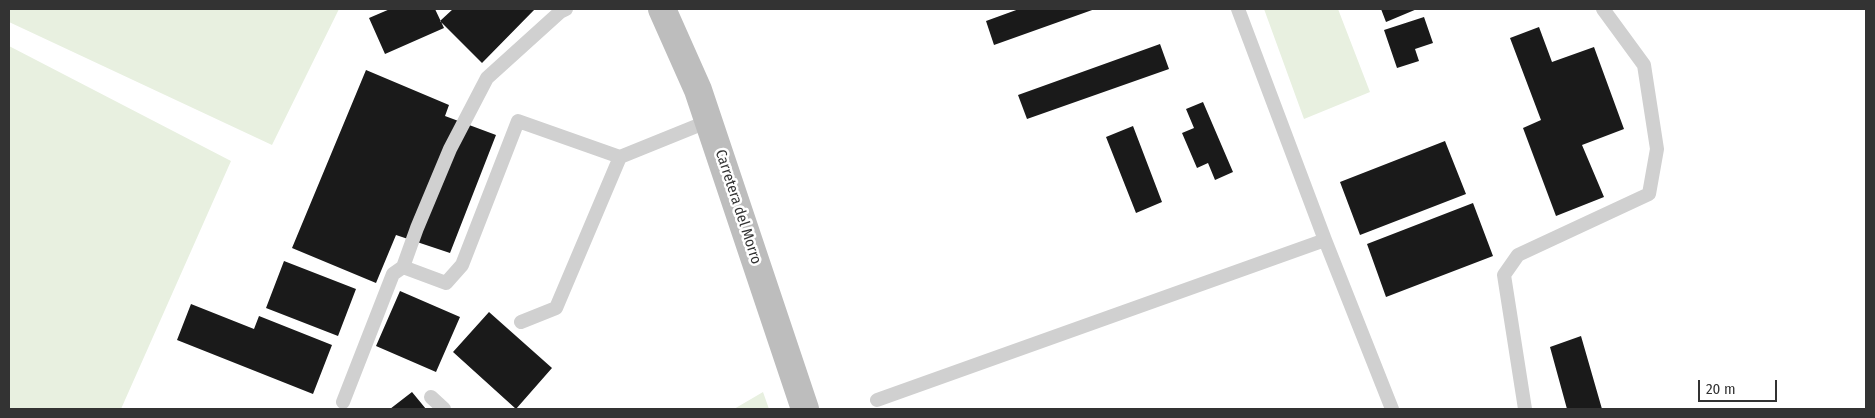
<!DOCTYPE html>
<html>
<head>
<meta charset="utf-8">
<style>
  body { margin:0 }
  #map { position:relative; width:1875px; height:418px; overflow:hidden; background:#fff; font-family:"Fira Sans Condensed",sans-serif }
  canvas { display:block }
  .frame { position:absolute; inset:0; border:10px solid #333; pointer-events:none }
  .scale { position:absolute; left:1698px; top:380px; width:79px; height:22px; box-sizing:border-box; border:2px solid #333; border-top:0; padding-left:6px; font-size:15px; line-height:18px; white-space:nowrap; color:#333; -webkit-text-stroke:4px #fff; paint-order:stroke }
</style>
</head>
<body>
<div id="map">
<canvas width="1875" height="418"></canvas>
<div class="frame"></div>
<div class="scale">20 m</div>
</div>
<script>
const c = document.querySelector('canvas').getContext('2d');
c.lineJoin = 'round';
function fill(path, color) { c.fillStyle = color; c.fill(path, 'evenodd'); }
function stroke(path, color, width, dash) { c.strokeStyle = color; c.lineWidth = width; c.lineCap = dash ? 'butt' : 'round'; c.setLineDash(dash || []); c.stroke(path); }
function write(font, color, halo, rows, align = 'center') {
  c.font = font + ' "Fira Sans Condensed",sans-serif'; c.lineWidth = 5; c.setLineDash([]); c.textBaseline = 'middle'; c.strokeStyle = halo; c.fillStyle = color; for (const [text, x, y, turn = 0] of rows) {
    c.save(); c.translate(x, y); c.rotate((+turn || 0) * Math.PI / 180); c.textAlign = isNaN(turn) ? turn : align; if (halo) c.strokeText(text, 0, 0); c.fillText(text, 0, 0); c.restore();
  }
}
fill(new Path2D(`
  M 9,9 L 339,9 L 272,145 L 9,22 Z
  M 1264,9 L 1338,9 L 1370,92 L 1304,119 Z
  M 9,46 L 231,161 L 121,409 L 9,409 Z
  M 763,392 L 769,409 L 734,409 Z`), '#e8f0e0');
fill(new Path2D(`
  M 390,9 L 435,9 L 444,28 L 385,54 L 369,18 Z
  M 453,9 L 535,9 L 482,63 L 440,21 Z
  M 1019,9 L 1095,9 L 994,45 L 986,21 Z
  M 1381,9 L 1417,9 L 1386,22 Z
  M 1424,17 L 1433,43 L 1415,49 L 1419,61 L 1397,68 L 1384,30 Z
  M 1539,27 L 1552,62 L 1594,47 L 1624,129 L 1582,145 L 1604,197 L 1556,216 L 1523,128 L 1541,120 L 1510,38 Z
  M 1160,44 L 1169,69 L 1027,119 L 1018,95 Z
  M 366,70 L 449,105 L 445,116 L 496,135 L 450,253 L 396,235 L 376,283 L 292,248 Z
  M 1203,102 L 1233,172 L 1215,180 L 1208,163 L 1197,168 L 1182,133 L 1194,128 L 1186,109 Z
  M 1133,126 L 1162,202 L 1136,213 L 1106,137 Z
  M 1445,141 L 1466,194 L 1360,235 L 1340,182 Z
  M 1473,203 L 1493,256 L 1386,297 L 1367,244 Z
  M 284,261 L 356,289 L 338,336 L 266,308 Z
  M 400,291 L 460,317 L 436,372 L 376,346 Z
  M 191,304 L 254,329 L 259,316 L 332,345 L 313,394 L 177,340 Z
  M 489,312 L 552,368 L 516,409 L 453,352 Z
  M 1581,336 L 1602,409 L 1567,409 L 1550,347 Z
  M 412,392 L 426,409 L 390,409 Z`), '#1a1a1a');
stroke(new Path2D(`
  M 1238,9 L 1325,240 L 1392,409
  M 620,157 L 709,121
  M 521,322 L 556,308 L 620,157 L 518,121 L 462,265 L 446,283 L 403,267 L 417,228 L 450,149 L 487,78 L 560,12 L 566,9
  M 431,397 L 444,409
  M 877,400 L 1325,240
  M 343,402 L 393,274 L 403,267
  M 1525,409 L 1504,275 L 1518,255 L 1649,194 L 1657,149 L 1644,65 L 1603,9`), '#d0d0d0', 14);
stroke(new Path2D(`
  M 662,9 L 698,90 L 805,409`), '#bdbdbd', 28);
write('15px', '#333', '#fff', [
  ["Carretera del Morro",738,207,72]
]);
</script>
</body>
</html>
